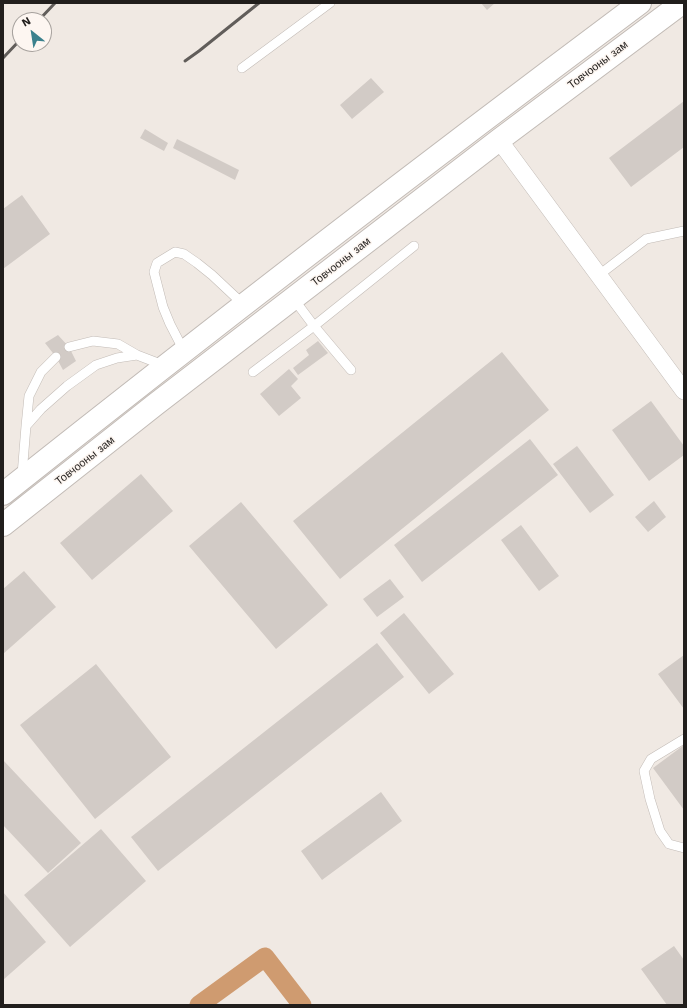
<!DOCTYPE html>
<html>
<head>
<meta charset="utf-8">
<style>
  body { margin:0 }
  #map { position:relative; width:687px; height:1008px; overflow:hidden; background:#f0e9e3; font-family:"Work Sans",sans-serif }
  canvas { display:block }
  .frame { position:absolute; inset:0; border:4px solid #211e1c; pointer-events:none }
  .north { position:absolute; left:12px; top:12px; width:40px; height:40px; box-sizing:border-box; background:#fdf6f1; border:1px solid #a5a09c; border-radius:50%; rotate:330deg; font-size:11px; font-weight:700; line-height:16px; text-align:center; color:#211e1c }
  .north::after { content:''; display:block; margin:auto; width:14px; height:18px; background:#3b818d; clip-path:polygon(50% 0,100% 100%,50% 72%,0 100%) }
</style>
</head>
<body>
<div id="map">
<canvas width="687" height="1008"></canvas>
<div class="frame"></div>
<div class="north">N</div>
</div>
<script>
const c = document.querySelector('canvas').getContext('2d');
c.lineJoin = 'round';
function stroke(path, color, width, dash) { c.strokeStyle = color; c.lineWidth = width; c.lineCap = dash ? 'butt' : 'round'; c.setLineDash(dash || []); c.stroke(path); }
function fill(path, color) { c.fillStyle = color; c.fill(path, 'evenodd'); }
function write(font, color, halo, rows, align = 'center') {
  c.font = font + ' "Work Sans",sans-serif'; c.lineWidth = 3; c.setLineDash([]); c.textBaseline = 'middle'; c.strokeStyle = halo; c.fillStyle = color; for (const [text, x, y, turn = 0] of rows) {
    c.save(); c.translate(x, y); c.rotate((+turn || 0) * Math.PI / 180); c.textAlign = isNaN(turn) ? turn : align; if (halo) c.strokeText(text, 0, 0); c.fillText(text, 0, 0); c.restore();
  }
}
stroke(new Path2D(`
  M 199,1005 L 265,957 L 302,1005`), '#cf9b70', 19);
fill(new Path2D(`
  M 481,3 L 495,3 L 487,10 Z
  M 371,78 L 384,92 L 352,119 L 340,105 Z
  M 684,101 L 684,147 L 631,187 L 609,158 Z
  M 145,129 L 168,143 L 164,151 L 140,138 Z
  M 177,139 L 239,170 L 235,180 L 173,148 Z
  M 22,195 L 50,234 L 3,269 L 3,209 Z
  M 58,335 L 69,347 L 76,361 L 63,370 L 56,357 L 45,343 Z
  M 318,341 L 328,353 L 298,375 L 293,368 L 309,355 L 306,350 Z
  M 502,352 L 549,410 L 340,579 L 293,521 Z
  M 289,369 L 298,379 L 291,386 L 301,398 L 279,416 L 260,394 Z
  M 651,401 L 684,446 L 684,455 L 649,481 L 612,430 Z
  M 530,439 L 558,475 L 422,582 L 394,545 Z
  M 577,446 L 614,495 L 590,513 L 553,464 Z
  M 141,474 L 173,511 L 92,580 L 60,543 Z
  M 654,501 L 666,517 L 648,532 L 635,517 Z
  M 241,502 L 328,605 L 276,649 L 189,546 Z
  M 521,525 L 559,576 L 539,591 L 501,540 Z
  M 24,571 L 56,607 L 3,654 L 3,589 Z
  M 390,579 L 404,597 L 377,617 L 363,599 Z
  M 404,613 L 454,674 L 429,694 L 380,633 Z
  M 377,643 L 404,677 L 158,871 L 131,837 Z
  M 684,655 L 684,709 L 658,674 Z
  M 96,664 L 171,757 L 95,819 L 20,725 Z
  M 684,745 L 684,810 L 653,768 Z
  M 3,760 L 81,843 L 48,873 L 3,825 Z
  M 381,792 L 402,821 L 322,880 L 301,851 Z
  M 101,829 L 146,881 L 70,947 L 24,895 Z
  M 3,892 L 46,942 L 3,980 Z
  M 674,946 L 684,960 L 684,1005 L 667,1005 L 641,969 Z`), '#d2cbc6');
const service = new Path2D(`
  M 242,68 L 330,3
  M 599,275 L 646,239 L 684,231
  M 69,347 L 93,341 L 118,344 L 137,355
  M 184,351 L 170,324 L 163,307 L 154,272 L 157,263 L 175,252 L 184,254 L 197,263 L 212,275 L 244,305
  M 351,370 L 314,326 L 414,246
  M 253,372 L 314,326 L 293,298
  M 26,426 L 29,396 L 41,372 L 56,357
  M 22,475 L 26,426 L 41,409 L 67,386 L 96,365 L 117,358 L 137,355 L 163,365
  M 684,739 L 651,759 L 644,771 L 650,799 L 660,831 L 669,844 L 684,848`);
const minor = new Path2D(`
  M 499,140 L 684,391`);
const trunk = new Path2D(`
  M 3,494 C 213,327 426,163 640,3
  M 3,525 L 156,404 L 499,140 L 682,3`);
stroke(service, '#c2bbb6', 10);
stroke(minor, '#c2bbb6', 18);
stroke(trunk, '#c2bbb6', 24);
stroke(service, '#fff', 9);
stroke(minor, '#fff', 17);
stroke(trunk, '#fff', 22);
stroke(new Path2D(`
  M 39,20 L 55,3
  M 3,58 L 20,40
  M 185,61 L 199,51 L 259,3`), '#615d5a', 3);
write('11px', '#211e1c', '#fdf6f1', [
  ["Товчооны зам",598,65,-37],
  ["Товчооны зам",341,262,-38],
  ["Товчооны зам",85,461,-38]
]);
</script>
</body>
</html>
